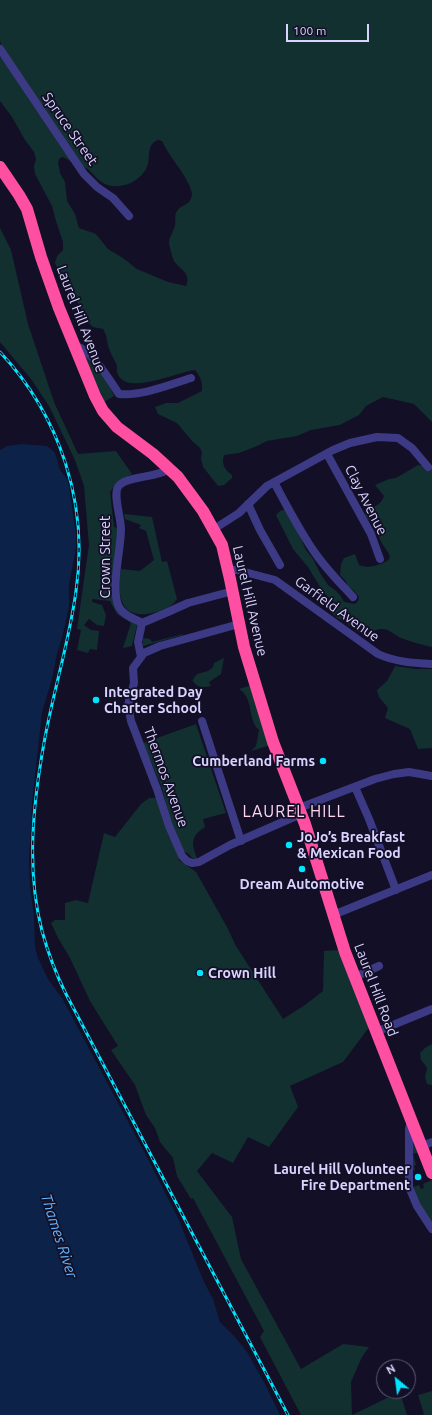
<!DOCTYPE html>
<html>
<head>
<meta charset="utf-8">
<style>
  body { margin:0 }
  #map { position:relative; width:432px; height:1415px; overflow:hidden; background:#130f26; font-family:Ubuntu,sans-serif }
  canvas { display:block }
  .north { position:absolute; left:376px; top:1359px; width:40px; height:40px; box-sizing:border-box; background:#130f26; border:1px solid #625e7d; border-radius:50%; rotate:331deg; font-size:11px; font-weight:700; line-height:16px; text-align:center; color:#d9d4ff }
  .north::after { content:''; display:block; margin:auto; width:14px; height:18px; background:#00e5ff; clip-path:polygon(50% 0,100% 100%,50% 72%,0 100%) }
  .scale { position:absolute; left:286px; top:24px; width:83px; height:18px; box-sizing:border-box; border:2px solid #d9d4ff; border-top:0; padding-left:5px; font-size:12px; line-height:14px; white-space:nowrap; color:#d9d4ff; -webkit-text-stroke:3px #130f26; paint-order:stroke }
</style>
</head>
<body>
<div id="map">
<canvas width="432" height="1415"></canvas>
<div class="north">N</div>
<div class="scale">100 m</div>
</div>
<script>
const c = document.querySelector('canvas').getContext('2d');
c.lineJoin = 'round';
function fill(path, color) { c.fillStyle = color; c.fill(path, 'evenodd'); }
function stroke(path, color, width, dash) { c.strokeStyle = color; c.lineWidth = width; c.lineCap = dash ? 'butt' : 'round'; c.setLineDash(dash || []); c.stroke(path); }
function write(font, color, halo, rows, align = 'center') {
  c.font = font + ' Ubuntu,sans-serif'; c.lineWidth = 3.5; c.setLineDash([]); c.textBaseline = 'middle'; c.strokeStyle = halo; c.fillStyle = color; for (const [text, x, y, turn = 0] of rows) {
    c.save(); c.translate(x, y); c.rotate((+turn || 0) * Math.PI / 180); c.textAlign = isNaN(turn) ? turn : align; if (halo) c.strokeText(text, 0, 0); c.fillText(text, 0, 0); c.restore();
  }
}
fill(new Path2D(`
  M 0,0 L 432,0 L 432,422 L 414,404 L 383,397 L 366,406 L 359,415 L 340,425 L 311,430 L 297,436 L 267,441 L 257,446 L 239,453 L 224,455 C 221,464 225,470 232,475 L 232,478 L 224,485 L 218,486 L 203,467 L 201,459 L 202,452 L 200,448 L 192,441 L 177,423 L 158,414 L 155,407 L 166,403 L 178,403 L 202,391 C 203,382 200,376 195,370 C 179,371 124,398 117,372 C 117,370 117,368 117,366 C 115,360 111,355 109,349 C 107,342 107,335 103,329 L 93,327 L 87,321 L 77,301 L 66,291 L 64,283 L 58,270 L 55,263 L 57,256 L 63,250 L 63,242 L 56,221 L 52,206 L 35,174 L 34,166 L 36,159 L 34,152 L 25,140 L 12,117 L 0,101 L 0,58 L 3,55 L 3,51 L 0,41 ZM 158,140 L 162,141 C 170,159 187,174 192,193 C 191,207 182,203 177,211 C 174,215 176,220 175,225 C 174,231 169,237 169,243 C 169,245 173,259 174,261 C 179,269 192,273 186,286 L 168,282 L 137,269 L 123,258 L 108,249 L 96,234 L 79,228 L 75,214 L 67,201 L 65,182 L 60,173 L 58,162 L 60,158 L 63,157 C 68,159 72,163 77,165 C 80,166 83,166 86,168 C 93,172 97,181 105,184 C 121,191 143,181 148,164 C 150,155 147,144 158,140 Z
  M 0,228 L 11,250 L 28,324 L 54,402 L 78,454 L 116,451 L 132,474 L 118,481 L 110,492 L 114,527 L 118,528 L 114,598 L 137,625 L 132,646 L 123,648 L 131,623 L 117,614 L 110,601 L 92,599 L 92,602 L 102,605 L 106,615 L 104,626 L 97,625 L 89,619 L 84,625 L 91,630 L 99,631 L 97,650 L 90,649 L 88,653 L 77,650 L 81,630 L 77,629 L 89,545 L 84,486 L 75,460 L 49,406 L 31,379 L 0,342 Z
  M 80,349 L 107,381 L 114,396 L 104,402 Z
  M 418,465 L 432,468 L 432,647 C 422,645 411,642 401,638 C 394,635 389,628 381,629 C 373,629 371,635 364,636 L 345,622 L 337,618 L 331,612 L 334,605 L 334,602 L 323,592 L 308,567 L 293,549 L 276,515 L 280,511 L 286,509 L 295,526 L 306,550 L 313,559 L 320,573 L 328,585 L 335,590 L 340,595 L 344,602 L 355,604 L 358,601 L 359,597 L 354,591 L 348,587 L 345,580 L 340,575 L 341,564 L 344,558 L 355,554 L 359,565 C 364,567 368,567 374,566 C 399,559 389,556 380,540 C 378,535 377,529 374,525 C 371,521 366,519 365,513 C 372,506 381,506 384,496 L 375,485 L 389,479 L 396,478 Z
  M 124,514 L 152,517 L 162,562 L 167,561 L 177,599 C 172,607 165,609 156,612 C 122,622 116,598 121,569 L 140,571 L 154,560 L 146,531 L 139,528 L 141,525 L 125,519 Z
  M 183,634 L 183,635 L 143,646 L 143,638 L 150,639 L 152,642 Z
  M 224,658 L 221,674 L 209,682 L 211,686 C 202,688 197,688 192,680 L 194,679 L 194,677 L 196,676 L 197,674 L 208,671 L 213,667 L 214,663 Z
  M 395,666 L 416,669 L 432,669 L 432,748 L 418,749 L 410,729 L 385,718 L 388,708 L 379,697 L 377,690 L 387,681 Z
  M 252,685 L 271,745 L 251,751 L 256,746 L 259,730 C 247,720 254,697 239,689 Z
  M 196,724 L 226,813 L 203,819 L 205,827 C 191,836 191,843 197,858 L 192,858 L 189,854 L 182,851 L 170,818 L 161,785 L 143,743 Z
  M 149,798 L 158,798 L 179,860 L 196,872 L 227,927 L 236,946 L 283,1019 L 305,1005 L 323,991 L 324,951 L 338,950 L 370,1026 L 343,1062 L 290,1086 L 298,1107 L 269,1147 L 248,1137 L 233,1163 L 212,1153 L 197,1171 L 232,1217 L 241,1259 L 301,1369 L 343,1344 L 369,1347 L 362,1357 L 351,1382 L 352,1415 L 301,1415 L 260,1337 L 264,1331 L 193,1198 L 191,1199 L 177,1176 L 173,1158 L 160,1142 L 155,1128 L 146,1115 L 135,1085 L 111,1050 L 118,1046 L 90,1001 L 70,958 L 58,938 L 51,923 L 55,920 L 65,920 L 65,903 L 76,900 L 88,903 L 104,833 L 115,837 L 141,804 Z
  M 432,1044 L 432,1085 L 427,1084 L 425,1077 L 427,1069 L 426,1066 L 421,1060 L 420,1053 L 425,1048 Z
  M 412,1132 L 421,1152 L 413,1154 L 416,1165 L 414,1166 L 415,1170 L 411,1172 Z
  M 432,1180 L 432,1225 L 421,1210 L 413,1187 L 419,1185 L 421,1189 L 424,1188 L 423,1184 Z
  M 432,1391 L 432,1415 L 422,1415 L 424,1414 L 418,1395 Z
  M 387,1398 L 402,1399 L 407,1415 L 352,1415 Z`), '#12302f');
fill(new Path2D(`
  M 22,444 L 47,446 L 51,449 L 55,453 L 60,470 L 68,480 L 76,534 L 76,548 L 69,585 L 69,607 L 63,634 L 57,654 L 52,679 L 42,712 L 32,804 L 29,862 L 30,887 L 34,916 L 35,947 L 38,958 L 48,979 L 62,998 L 149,1161 L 178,1218 L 204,1282 L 213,1299 L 220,1322 L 235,1337 L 247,1352 L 265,1384 L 280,1415 L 0,1415 L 0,450 L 7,446 Z`), '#0c2248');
stroke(new Path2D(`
  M 0,49 L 84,174 L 97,187 L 113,198 L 129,216
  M 74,345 C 92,350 109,379 119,394 C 143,396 168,385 191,378
  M 327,454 L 371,534 L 380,559
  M 169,469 C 157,478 124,476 118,487 C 113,495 121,518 121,529 C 121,550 111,585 118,605 C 122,615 133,618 142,623 L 168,612 L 188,603 L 233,591
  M 274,482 C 288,508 301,534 318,557 C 329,572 341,584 353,597
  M 248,504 L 260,530 L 280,565
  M 214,529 L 239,513 L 267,486 L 333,450 L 350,443 L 377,437 L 398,438 L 412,448 L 428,467
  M 228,570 L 237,570 L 275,580 L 378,654 C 395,662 414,663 432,664
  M 239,624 L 160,646 L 144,653 L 133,668 L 134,683 L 128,705 L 131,721 L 157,789 L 169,826 L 182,856 L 187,861 L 192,863 L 199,862 L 230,845 L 301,814
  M 141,657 L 138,642 L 142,623
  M 202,721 L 241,841
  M 355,787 L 369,819 L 396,890
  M 299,808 L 375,779 L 394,774 L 409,772 L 432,776
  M 333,915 L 432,875
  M 355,977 L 379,966
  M 376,1032 L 432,1009
  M 411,1121 L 409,1129 L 409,1187 L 417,1206 L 432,1229
  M 422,1146 L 432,1142`), '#3d3a85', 8);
stroke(new Path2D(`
  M 0,167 L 19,195 L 27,209 L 41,257 L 59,308 L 95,396 L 103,411 L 117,427 L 153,454 L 178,477 L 203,511 L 222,545 L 230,579 L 244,647 L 273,742 L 305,824 L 345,952 L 432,1173`), '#ff4fa3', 12);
const rail = new Path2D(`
  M 0,352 C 60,416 89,504 76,591 C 69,643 53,692 44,743 C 33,804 26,870 42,931 C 48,953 56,974 66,994 L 288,1415`);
stroke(rail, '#00e5ff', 3);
stroke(rail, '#130f26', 1.5, [4.5]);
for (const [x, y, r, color] of [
  [96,700,4,"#00e5ff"],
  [323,761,4,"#00e5ff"],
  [289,845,4,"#00e5ff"],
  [302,869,4,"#00e5ff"],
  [200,973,4,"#00e5ff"],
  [418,1177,4,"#00e5ff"]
]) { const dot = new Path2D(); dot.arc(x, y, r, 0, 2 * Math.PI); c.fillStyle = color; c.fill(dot); stroke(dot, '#130f26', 1.5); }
write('14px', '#d9d4ff', '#130f26', [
  ["Spruce Street",70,129,55],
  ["Laurel Hill Avenue",81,319,69],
  ["Clay Avenue",366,500,63],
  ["Crown Street",105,557,-90],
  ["Laurel Hill Avenue",250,601,77],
  ["Garfield Avenue",337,609,36],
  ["Thermos Avenue",166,777,70],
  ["Laurel Hill Road",376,990,69]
]);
write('bold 14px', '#d9d4ff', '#130f26', [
  ["Integrated Day",104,692],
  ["Charter School",104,708],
  ["Cumberland Farms",315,761,"right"],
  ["JoJo’s Breakfast",297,837],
  ["& Mexican Food",297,853],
  ["Dream Automotive",302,884,"center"],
  ["Crown Hill",208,973],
  ["Laurel Hill Volunteer",410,1169,"right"],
  ["Fire Department",410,1185,"right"]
], 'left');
write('italic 15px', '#62b6ff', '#130f26', [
  ["Thames River",59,1236,72]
]);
c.letterSpacing = '1px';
write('16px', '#ffd6f0', '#130f26', [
  ["LAUREL HILL",294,812]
]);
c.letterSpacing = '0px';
</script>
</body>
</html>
